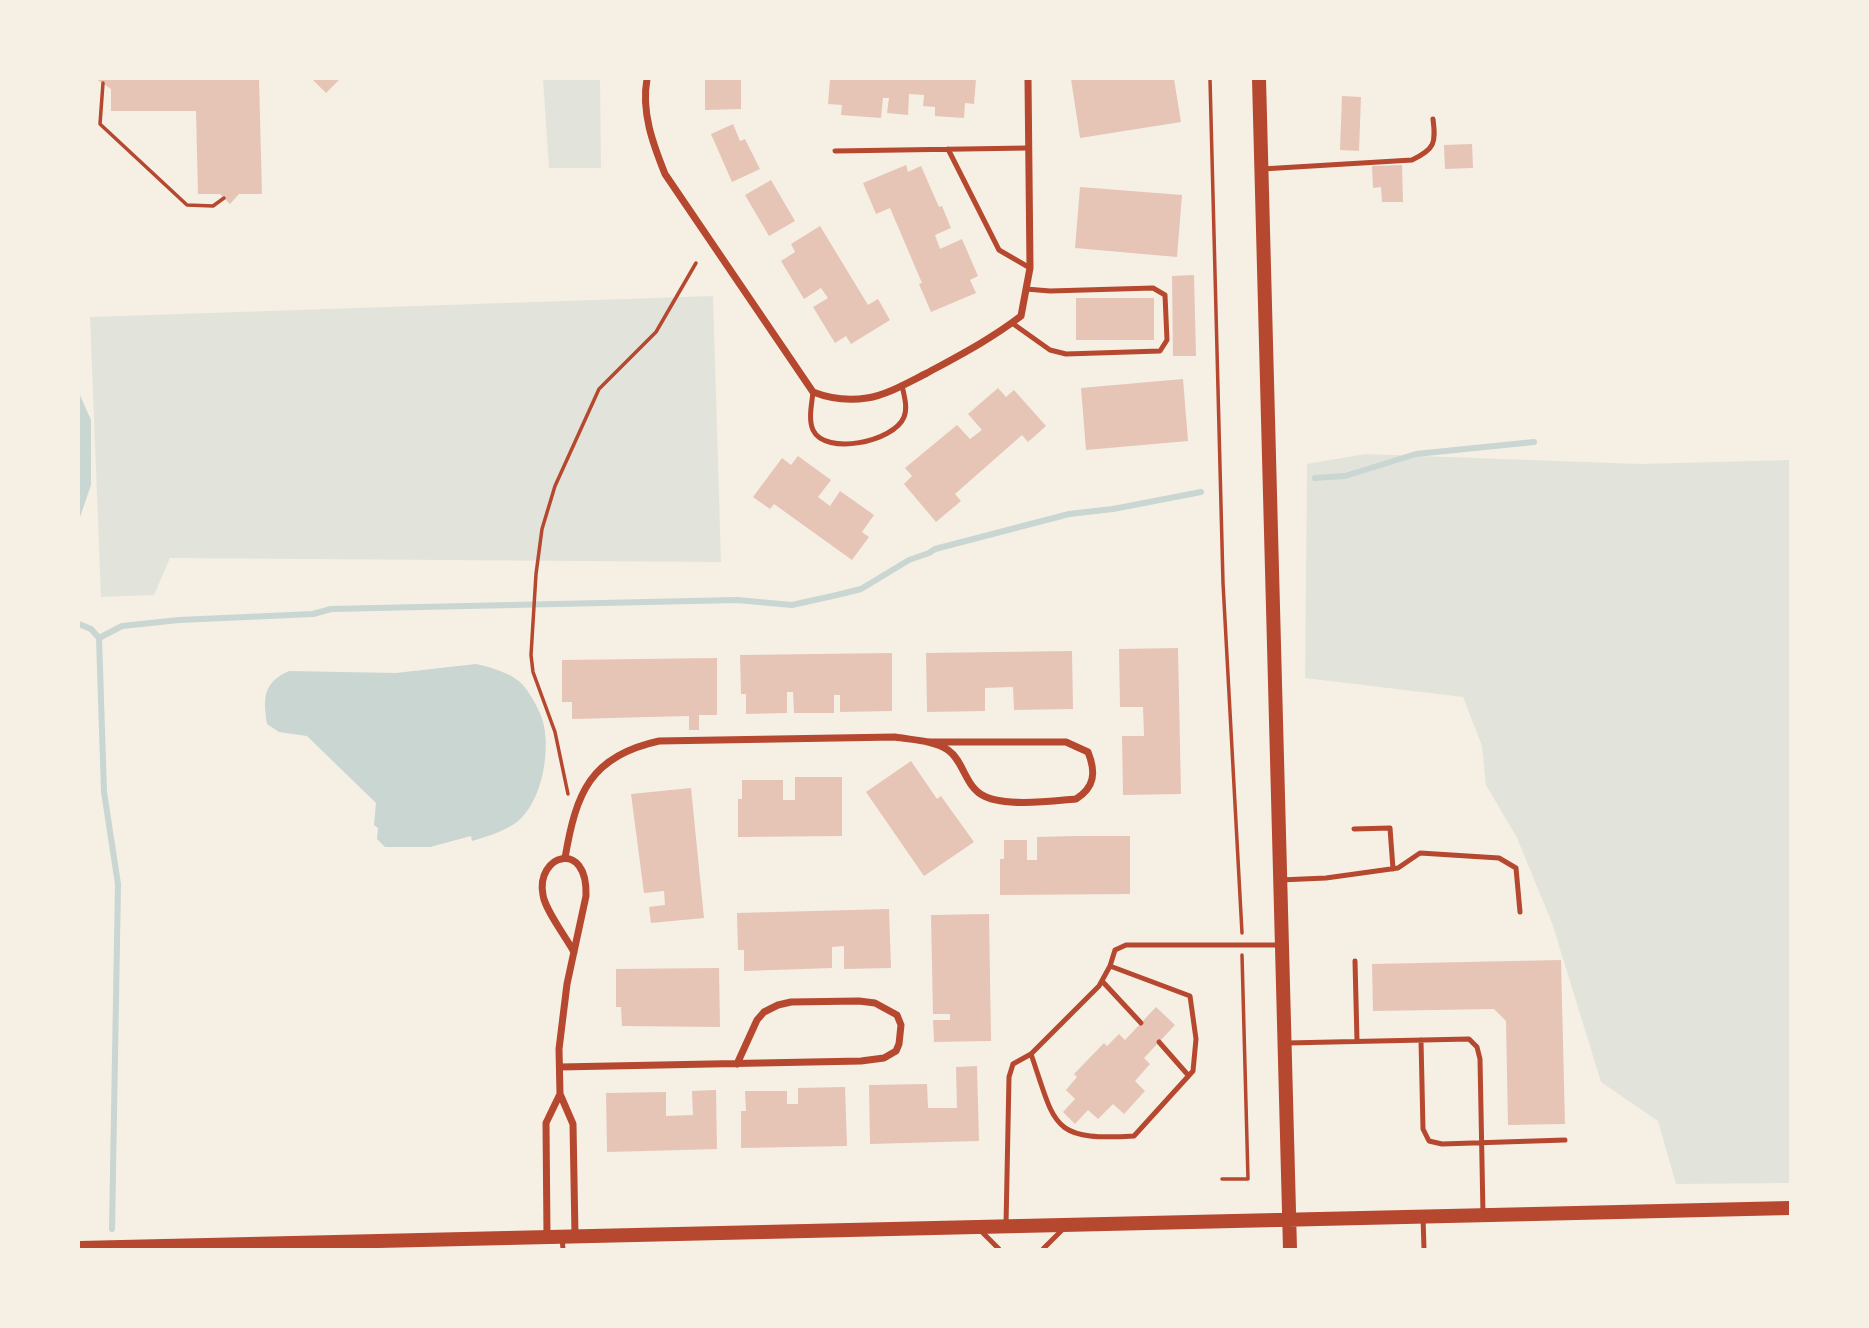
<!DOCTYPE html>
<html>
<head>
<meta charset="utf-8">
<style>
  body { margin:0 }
  #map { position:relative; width:1869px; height:1328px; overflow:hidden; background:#f6efe4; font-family:"Titillium Web",sans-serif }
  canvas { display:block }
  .frame { position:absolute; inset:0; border:80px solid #f6efe4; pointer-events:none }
</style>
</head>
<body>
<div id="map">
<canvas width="1869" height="1328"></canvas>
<div class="frame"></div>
</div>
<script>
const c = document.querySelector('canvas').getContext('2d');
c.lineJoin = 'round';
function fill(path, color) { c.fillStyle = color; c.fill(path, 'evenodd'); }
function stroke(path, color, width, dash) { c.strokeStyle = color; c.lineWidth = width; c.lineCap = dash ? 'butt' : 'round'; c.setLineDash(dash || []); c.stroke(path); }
fill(new Path2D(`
  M 543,79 L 600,79 L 601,168 L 549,168 Z
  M 713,296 L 721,562 L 170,558 L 154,595 L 101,597 L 90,317 Z
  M 1365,454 L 1641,464 L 1790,460 L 1790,1183 L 1676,1184 L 1658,1121 L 1601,1082 L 1552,923 L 1517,838 L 1486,785 L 1482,746 L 1463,697 L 1305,678 L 1307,464 Z`), '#e2e4dc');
fill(new Path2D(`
  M 79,393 L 91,420 L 91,485 L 79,520 Z
  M 476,664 C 490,667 511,673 521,683 C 530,692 542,714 544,726 C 550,755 541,803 517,822 C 503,832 488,836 472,841 L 471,836 L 430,847 L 385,847 L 377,839 L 378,828 L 374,825 L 376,803 L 307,736 L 279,732 L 267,724 C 263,697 263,683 289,671 L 396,673 Z`), '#c9d6d2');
stroke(new Path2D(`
  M 1315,478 L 1345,476 L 1416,454 L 1534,442
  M 79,624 L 91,629 L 99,638 L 104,792 L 118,884 L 112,1229
  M 99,638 L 122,626 L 179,620 L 313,614 L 331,609 L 737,600 L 792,605 L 837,595 L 861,589 L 909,560 L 929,553 L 935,549 L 1069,514 L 1113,509 L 1201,492`), '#c9d6d2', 6);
fill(new Path2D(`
  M 96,79 L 259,79 L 262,194 L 239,194 L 230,204 L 220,194 L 198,194 L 196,111 L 111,111 L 111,89 Z
  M 312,79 L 340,79 L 326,93 Z
  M 705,79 L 741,79 L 741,109 L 705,110 Z
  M 830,79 L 976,79 L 974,104 L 965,103 L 964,118 L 935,116 L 935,107 L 923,106 L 924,95 L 909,94 L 908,115 L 887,113 L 889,98 L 883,98 L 881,118 L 841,115 L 842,105 L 828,104 Z
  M 1071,79 L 1174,79 L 1181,122 L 1080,138 Z
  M 1342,96 L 1361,97 L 1359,151 L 1340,150 Z
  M 733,124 L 740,141 L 745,139 L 760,169 L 732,182 L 711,134 Z
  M 1472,144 L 1473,168 L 1445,169 L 1444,145 Z
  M 906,165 L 908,172 L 921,166 L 939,207 L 942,206 L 951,228 L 935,235 L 940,249 L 962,239 L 978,276 L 970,280 L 976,293 L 931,312 L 919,284 L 922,283 L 890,208 L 876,214 L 863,183 Z
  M 1402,165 L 1403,202 L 1382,202 L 1381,187 L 1373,188 L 1372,166 Z
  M 771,180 L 795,221 L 769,236 L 745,195 Z
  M 1080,187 L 1182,195 L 1177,257 L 1075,248 Z
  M 820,226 L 868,305 L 878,299 L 890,320 L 851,344 L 846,336 L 835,343 L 813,307 L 828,298 L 821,288 L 804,299 L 781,261 L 795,252 L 791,244 Z
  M 1194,275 L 1196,356 L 1173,356 L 1172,276 Z
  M 1076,298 L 1154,298 L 1154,340 L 1076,340 Z
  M 1183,379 L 1188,441 L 1086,450 L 1081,388 Z
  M 998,388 L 1006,397 L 1014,390 L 1046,426 L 1028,442 L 1022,435 L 955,494 L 961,501 L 936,522 L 904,484 L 912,476 L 905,468 L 957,425 L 970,439 L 982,430 L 968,414 Z
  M 798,456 L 831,480 L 818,497 L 830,506 L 840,491 L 874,515 L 862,532 L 869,537 L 852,560 L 774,504 L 770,509 L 753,497 L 782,458 L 791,465 Z
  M 1178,648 L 1181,794 L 1123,795 L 1122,736 L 1144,736 L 1143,707 L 1120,707 L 1119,649 Z
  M 1072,651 L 1073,709 L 1014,710 L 1013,687 L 985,688 L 985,711 L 927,712 L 926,653 Z
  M 892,653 L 892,711 L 840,712 L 840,695 L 834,695 L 834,713 L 794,713 L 793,692 L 787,692 L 787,713 L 746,714 L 746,694 L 741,694 L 740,655 Z
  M 717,658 L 717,715 L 699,715 L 699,730 L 689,730 L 689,716 L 572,719 L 572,702 L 562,702 L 562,660 Z
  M 911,761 L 937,799 L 941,796 L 974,842 L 924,876 L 866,792 Z
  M 795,777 L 842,777 L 842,836 L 738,837 L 738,799 L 742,799 L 742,780 L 783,780 L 783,800 L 795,800 Z
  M 691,788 L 704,918 L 651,923 L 649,907 L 665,905 L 664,891 L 644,893 L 631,794 Z
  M 1075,836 L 1130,836 L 1130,894 L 1000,895 L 1000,859 L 1004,859 L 1004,840 L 1027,840 L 1027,860 L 1037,860 L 1037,837 Z
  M 889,909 L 891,968 L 844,969 L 844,946 L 832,947 L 832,968 L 744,971 L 744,950 L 738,950 L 737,913 Z
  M 989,914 L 991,1041 L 934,1042 L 933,1020 L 950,1020 L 950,1014 L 933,1014 L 931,915 Z
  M 1561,960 L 1565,1124 L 1508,1125 L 1506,1021 L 1494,1009 L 1373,1011 L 1372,964 Z
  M 719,968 L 720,1027 L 622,1026 L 621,1007 L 616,1007 L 616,969 Z
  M 1156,1007 L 1175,1025 L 1144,1058 L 1150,1064 L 1135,1081 L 1145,1091 L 1124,1114 L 1113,1104 L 1098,1119 L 1088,1110 L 1075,1124 L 1063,1112 L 1075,1099 L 1066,1090 L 1077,1077 L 1074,1074 L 1104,1043 L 1107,1046 L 1119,1034 L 1125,1040 Z
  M 977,1066 L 979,1141 L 870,1144 L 869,1085 L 927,1084 L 928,1108 L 957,1108 L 956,1067 Z
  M 845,1087 L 847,1146 L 741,1148 L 741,1111 L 746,1111 L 745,1091 L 787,1091 L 787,1104 L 798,1104 L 798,1088 Z
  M 716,1090 L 717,1149 L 607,1152 L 606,1093 L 666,1092 L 666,1116 L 693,1115 L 692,1091 Z`), '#e6c5b7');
stroke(new Path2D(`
  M 1210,79 L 1223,583 L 1242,933
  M 103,83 L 100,124 L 187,205 L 213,206 L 224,198
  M 568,794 L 555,732 L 533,672 L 531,655 L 536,574 L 542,529 L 555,486 L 599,389 L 656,332 L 696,263
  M 1222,1179 L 1248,1179 L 1242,955`), '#b5482f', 3.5);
stroke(new Path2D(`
  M 948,149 L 999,250 L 1030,268
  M 835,151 L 1028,148
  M 1262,169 L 1412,160 C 1435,149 1436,143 1433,119
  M 1012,323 L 1050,350 L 1066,354 L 1160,351 L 1167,340 L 1165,295 L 1153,288 L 1050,291 L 1026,289
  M 813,392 C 812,403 808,419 813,430 C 825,456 894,442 904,417 C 908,407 904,396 902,385
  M 1354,829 L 1390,828 L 1393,869
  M 1280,880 L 1326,878 L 1398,868 L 1420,853 L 1499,858 L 1516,868 L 1520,912
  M 1355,961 L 1357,1041
  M 1102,981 L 1141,1023
  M 1421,1040 L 1423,1129 L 1429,1141 L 1442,1144 L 1565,1140
  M 1159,1042 L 1188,1075
  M 1287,1043 L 1469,1039 L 1477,1047 L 1480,1059 L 1483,1214
  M 1031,1054 C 1056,1126 1050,1141 1134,1136 L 1193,1071 L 1196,1039 L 1190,996 L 1110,966
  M 1423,1217 L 1424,1249
  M 1006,1225 L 1009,1077 L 1013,1064 L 1031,1054 L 1099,986 L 1110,966 L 1115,950 L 1126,945 L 1282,945
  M 980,1230 L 999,1249
  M 562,1238 L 563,1249
  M 1043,1249 L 1063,1229`), '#b5482f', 5);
stroke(new Path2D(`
  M 647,79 C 641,112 653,144 665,174 L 813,392 C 831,399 848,401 867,398 C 887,395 909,382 927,373 C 960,355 991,339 1021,316 L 1030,268 L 1028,79
  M 565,858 C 576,793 590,756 659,741 L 895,737 C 912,740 933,740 948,750 C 964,761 965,787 984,796 C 1006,807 1052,801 1076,799 C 1095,787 1096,772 1088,752 L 1066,742 L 929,742
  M 574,952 C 566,937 545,910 543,895 C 535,855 588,838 586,896 L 567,984 L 559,1049 L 560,1094 L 573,1124 L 575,1235
  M 560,1067 L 861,1061 L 884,1058 L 896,1051 L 899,1044 L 901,1025 L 897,1015 L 875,1003 L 859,1001 L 791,1002 L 778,1005 L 764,1012 L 757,1020 L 737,1064
  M 547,1236 L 546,1123 L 560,1094`), '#b5482f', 7);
stroke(new Path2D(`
  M 1259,79 L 1290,1249
  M 79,1248 L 1790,1208`), '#b5482f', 14);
</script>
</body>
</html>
